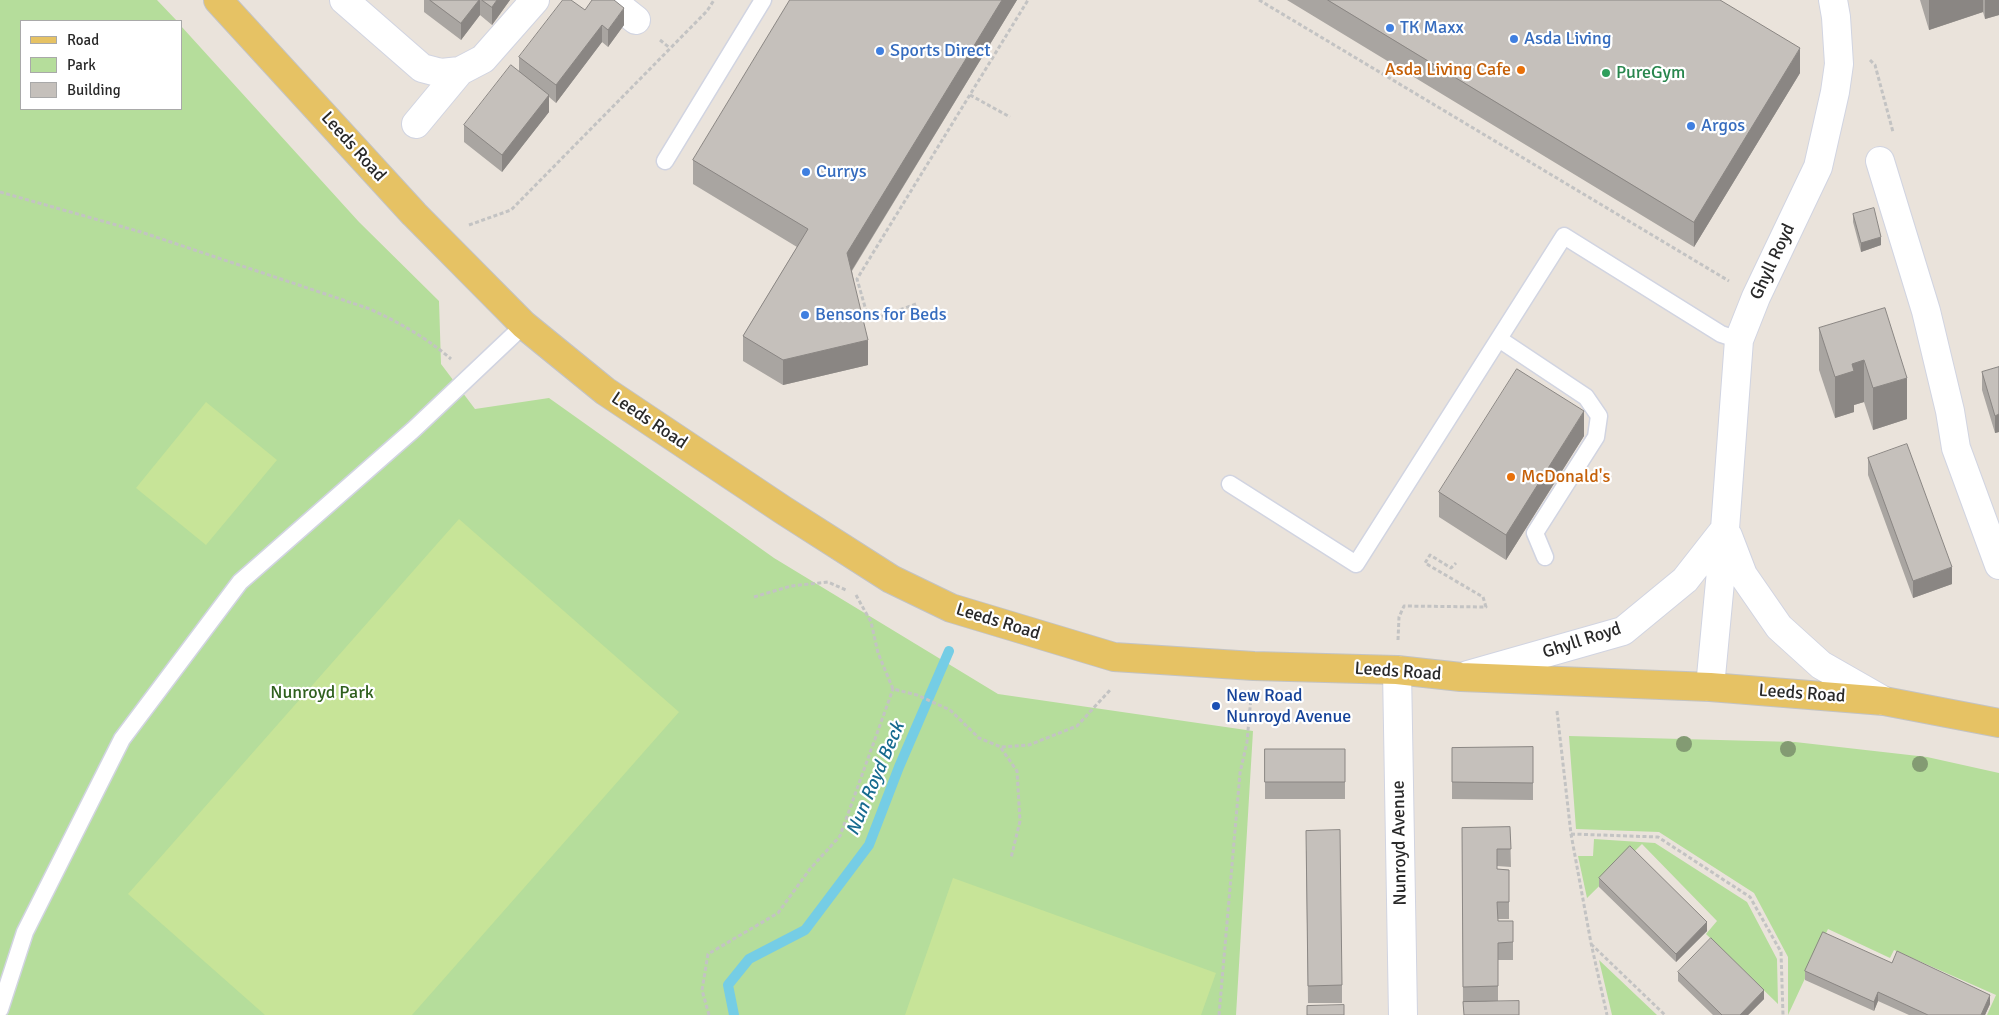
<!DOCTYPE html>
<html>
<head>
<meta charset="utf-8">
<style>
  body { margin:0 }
  #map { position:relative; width:1999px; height:1015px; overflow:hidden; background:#eae3db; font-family:Signika,sans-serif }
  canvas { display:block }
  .legend { position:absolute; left:20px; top:20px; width:162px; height:90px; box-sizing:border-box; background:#fff; border:1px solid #a9a9a9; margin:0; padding:6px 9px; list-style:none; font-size:15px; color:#292929 }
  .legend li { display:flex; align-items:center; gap:10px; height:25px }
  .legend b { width:25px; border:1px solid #a9a9a9 }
</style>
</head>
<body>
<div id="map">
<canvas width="1999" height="1015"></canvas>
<ul class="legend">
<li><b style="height:6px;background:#e6c264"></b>Road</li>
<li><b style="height:14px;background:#b5dd9b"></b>Park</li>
<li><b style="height:14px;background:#c5c0bb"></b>Building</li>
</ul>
</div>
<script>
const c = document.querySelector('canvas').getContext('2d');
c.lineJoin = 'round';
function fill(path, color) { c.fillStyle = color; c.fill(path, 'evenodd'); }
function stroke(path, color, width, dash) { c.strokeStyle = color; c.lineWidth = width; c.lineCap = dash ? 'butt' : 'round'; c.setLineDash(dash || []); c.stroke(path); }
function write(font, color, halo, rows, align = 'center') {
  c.font = font + ' Signika,sans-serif'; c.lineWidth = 4.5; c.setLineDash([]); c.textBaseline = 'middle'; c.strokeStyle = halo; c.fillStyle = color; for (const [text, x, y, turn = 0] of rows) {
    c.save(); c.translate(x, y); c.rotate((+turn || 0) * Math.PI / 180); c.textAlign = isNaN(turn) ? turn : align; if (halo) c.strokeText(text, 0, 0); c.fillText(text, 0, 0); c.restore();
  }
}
fill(new Path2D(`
  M 0,0 L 157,0 L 177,21 L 21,21 L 21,109 L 181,109 L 181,26 L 359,222 L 439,301 L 441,364 L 475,409 L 549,398 L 774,558 L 998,694 L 1253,731 L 1236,1015 L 0,1015 Z
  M 1569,736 L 1795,742 L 1927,757 L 1999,773 L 1999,1015 L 1987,1015 L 1996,995 L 1894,950 L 1890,958 L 1828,929 L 1788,1015 L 1788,957 L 1754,893 L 1659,832 L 1576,829 Z
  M 1594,839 L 1655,843 L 1747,902 L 1777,959 L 1778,1004 L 1706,934 L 1717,921 L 1642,844 L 1587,898 L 1578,856 L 1593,856 Z
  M 1599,960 L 1657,1015 L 1612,1015 Z`), '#b5dd9b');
fill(new Path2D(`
  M 206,402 L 277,460 L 206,545 L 136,488 Z
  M 459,519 L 679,712 L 412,1015 L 265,1015 L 128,894 Z
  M 953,878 L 1216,973 L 1201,1015 L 905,1015 Z`), '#c7e498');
stroke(new Path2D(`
  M 734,1015 L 728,985 L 749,959 L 805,930 L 869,845 L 899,767 L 949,651`), '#75cde5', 10);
const service = new Path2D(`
  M 665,161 L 763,0
  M 1499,339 L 1586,397 L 1599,416 L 1596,437 L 1535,533 L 1545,557
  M 1230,484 L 1356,564 L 1564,236 L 1721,334 L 1739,340
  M 0,1009 L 25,932 L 122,739 L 240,582 L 413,430 L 524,325`);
const minor = new Path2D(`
  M 344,0 L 422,68 L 441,73 L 460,71 L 483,59 L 535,0
  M 611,0 L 636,20
  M 416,124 L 460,71
  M 1880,161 L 1926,311 L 1950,411 L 1956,448 L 1999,565
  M 1728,536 L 1743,575 L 1779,627 L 1821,665 L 1884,701
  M 1397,670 L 1403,1015
  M 1468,675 L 1623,631 L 1685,580 L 1725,529
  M 1710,687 L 1725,529 L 1739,340 L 1756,297 L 1818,167 L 1835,92 L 1839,64 L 1836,17 L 1833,0`);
const primary = new Path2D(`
  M 218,0 L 414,214 L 524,325 L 605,391 L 783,510 L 891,579 L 951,608 L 1114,657 L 1254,666 L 1397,670 L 1461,677 L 1710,687 L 1884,701 L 1999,723`);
stroke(service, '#d1d4e1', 19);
stroke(minor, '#d1d4e1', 30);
stroke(primary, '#c3c3c3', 30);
stroke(new Path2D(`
  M 1259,0 L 1729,281
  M 660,40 L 670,48
  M 1870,60 L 1875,65 L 1893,132
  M 970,95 L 1010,117
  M 0,192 L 141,232 L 370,309 C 400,323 427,338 451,359
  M 469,225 L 511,210 L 707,11 L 714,0
  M 916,304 L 869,321 L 857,279 L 1028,0
  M 856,595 L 871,622 L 878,653 L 893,689 L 917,695 L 950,710 L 979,738 L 1001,747 L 1029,745 L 1077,726 L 1111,689
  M 754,597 L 791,586 L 828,582 L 846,590
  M 1398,640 L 1399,617 L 1404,606 L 1486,607 L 1483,597 L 1425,563 L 1430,555 L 1451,568 L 1456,563
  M 1557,711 L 1571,834 L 1591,943 L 1607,1015
  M 1001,748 L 1017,771 L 1020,821 L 1011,858
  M 1571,834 L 1658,837 L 1750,897 L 1781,952 L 1783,1015
  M 1591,944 L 1665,1015
  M 709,1015 L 702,990 L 708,954 L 778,913 L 810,869 L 840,836 L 893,689
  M 1219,1015 L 1240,773 L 1247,742 L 1251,697`), '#c3c3c3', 3, [4, 2.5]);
stroke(service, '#fff', 16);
stroke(minor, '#fff', 28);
stroke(primary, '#e6c264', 28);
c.fillStyle = '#839b73';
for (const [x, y] of [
  [1684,744],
  [1788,749],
  [1920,764]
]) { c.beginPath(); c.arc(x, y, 8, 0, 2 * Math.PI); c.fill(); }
fill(new Path2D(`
  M 424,0 L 510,0 L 492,25 L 480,15 L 461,40 L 424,12 Z
  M 790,0 L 1017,0 L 852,271 L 868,365 L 783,385 L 743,361 L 743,336 L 797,247 L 693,184 L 693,160 Z
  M 1287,0 L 1720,0 L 1800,73 L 1694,247 Z
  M 1920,0 L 1999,0 L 1999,15 L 1985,19 L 1983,12 L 1929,30 Z
  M 585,10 L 624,25 L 608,47 L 602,42 L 556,103 L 549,97 L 549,112 L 502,172 L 464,142 L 464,125 L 519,72 L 519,57 Z
  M 1853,214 L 1881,245 L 1861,252 L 1853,222 Z
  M 1885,308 L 1907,419 L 1873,430 L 1864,402 L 1854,405 L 1854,412 L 1835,418 L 1819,370 L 1819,328 Z
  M 1999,367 L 1999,432 L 1995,433 L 1982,390 L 1982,372 Z
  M 1584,436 L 1506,560 L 1439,517 L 1439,492 Z
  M 1868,458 L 1952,584 L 1913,598 L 1868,475 Z
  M 1533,747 L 1533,800 L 1452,799 L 1452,748 Z
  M 1265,749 L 1345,749 L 1345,799 L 1265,799 Z
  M 1510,827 L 1511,867 L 1497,866 L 1497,869 L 1509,870 L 1509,919 L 1497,919 L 1498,921 L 1513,921 L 1513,960 L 1498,960 L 1498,1001 L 1463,1004 L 1462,828 Z
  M 1306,848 L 1342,985 L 1342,1003 L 1308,1003 Z
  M 1599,878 L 1707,931 L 1676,962 L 1599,887 Z
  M 1892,963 L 1990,1004 L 1985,1015 L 1909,1015 L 1878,1001 L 1874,1011 L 1805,980 L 1805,971 Z
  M 1678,972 L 1764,999 L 1748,1015 L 1713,1015 L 1678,981 Z`), '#a9a5a1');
fill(new Path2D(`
  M 479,0 L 480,0 L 480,15 L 461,40 L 461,23 Z
  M 497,0 L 510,0 L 492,25 L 492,7 Z
  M 1002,0 L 1017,0 L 847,278 L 847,253 Z
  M 1929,0 L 1983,0 L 1983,12 L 1929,30 Z
  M 1985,0 L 1999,0 L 1999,15 L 1985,19 Z
  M 624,8 L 624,25 L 608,47 L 608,30 Z
  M 602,25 L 602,42 L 556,103 L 556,85 Z
  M 1800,48 L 1800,73 L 1694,247 L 1694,222 Z
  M 549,95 L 549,112 L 502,172 L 502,155 Z
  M 1881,237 L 1881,245 L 1861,252 L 1861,243 Z
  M 868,340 L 868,365 L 783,385 L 783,360 Z
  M 1864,360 L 1864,402 L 1854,405 L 1854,412 L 1835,418 L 1835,377 L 1852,364 Z
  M 1907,378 L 1907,419 L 1873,430 L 1873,388 Z
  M 1584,411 L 1584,436 L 1506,560 L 1506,535 Z
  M 1999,414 L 1999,432 L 1995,433 L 1995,416 Z
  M 1952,567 L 1952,584 L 1913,598 L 1913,581 Z
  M 1707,922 L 1707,931 L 1676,962 L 1676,954 Z
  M 1764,990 L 1764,999 L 1748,1015 L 1740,1015 Z
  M 1878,992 L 1878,1001 L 1874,1011 L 1874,1002 Z
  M 1990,995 L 1990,1004 L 1985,1015 L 1981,1015 Z`), '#8a8683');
const building = new Path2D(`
  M 430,0 L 479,0 L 461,23 Z
  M 482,0 L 497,0 L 492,7 Z
  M 563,0 L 571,0 L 585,10 L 592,0 L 614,0 L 624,8 L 608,30 L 602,25 L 556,85 L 519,57 Z
  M 790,0 L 1002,0 L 847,253 L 868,340 L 783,360 L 743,336 L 808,229 L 693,160 Z
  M 1328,0 L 1720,0 L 1800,48 L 1694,222 Z
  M 511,65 L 549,95 L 502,155 L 464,125 Z
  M 1874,208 L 1881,237 L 1861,243 L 1853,214 Z
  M 1885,308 L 1907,378 L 1873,388 L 1864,360 L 1852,364 L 1854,371 L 1835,377 L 1819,328 Z
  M 1999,367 L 1999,414 L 1995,416 L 1982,372 Z
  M 1517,369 L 1584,411 L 1506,535 L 1439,492 Z
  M 1907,444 L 1952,567 L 1913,581 L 1868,458 Z
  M 1533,747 L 1533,783 L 1452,782 L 1452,748 Z
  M 1265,749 L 1345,749 L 1345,782 L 1265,782 Z
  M 1510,827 L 1511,849 L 1497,849 L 1497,869 L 1509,870 L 1509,902 L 1497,902 L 1498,921 L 1513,921 L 1513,942 L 1498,943 L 1498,986 L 1463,987 L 1462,828 Z
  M 1340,830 L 1342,985 L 1308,986 L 1306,831 Z
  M 1630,846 L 1707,922 L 1676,954 L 1599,878 Z
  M 1823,932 L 1892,963 L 1897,951 L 1990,995 L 1981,1015 L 1928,1015 L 1878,992 L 1874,1002 L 1805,971 Z
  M 1711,938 L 1764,990 L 1740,1015 L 1722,1015 L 1678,972 Z
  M 1519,1001 L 1519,1015 L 1464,1015 L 1463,1002 Z
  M 1344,1005 L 1344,1015 L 1307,1015 L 1307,1006 Z`);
fill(building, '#c5c0bb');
stroke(building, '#8a8683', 1);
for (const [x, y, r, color] of [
  [1390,28,5,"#3f7fe0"],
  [1514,39,5,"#3f7fe0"],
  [880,51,5,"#3f7fe0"],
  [1521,70,5,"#e8710a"],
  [1606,73,5,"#2e9e5b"],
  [1691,126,5,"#3f7fe0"],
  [806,172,5,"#3f7fe0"],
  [805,315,5,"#3f7fe0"],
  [1511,477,5,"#e8710a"],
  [1216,706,5,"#1a4fb4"]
]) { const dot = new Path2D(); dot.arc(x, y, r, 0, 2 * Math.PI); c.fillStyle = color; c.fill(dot); stroke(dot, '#fff', 2); }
write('18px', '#366cbe', '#fff', [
  ["TK Maxx",1400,28],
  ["Asda Living",1524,39],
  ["Sports Direct",890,51],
  ["Argos",1701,126],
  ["Currys",816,172],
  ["Bensons for Beds",815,315]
], 'left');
write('18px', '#c56008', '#fff', [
  ["Asda Living Cafe",1511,70],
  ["McDonald's",1521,477,"left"]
], 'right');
write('18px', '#27864d', '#fff', [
  ["PureGym",1616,73]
], 'left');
write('18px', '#292929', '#fff', [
  ["Leeds Road",353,147,48],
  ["Ghyll Royd",1773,262,-65],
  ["Leeds Road",649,421,34],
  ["Leeds Road",998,622,17],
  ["Ghyll Royd",1582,641,-18],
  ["Leeds Road",1398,672,4],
  ["Leeds Road",1802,694,4],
  ["Nunroyd Avenue",1400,843,-91]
]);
write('18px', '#2f601e', '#fff', [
  ["Nunroyd Park",322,693]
]);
write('18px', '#164399', '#fff', [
  ["New Road",1226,696],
  ["Nunroyd Avenue",1226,717]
], 'left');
write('italic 19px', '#176b8f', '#fff', [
  ["Nun Royd Beck",876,779,-67]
]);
</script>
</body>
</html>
